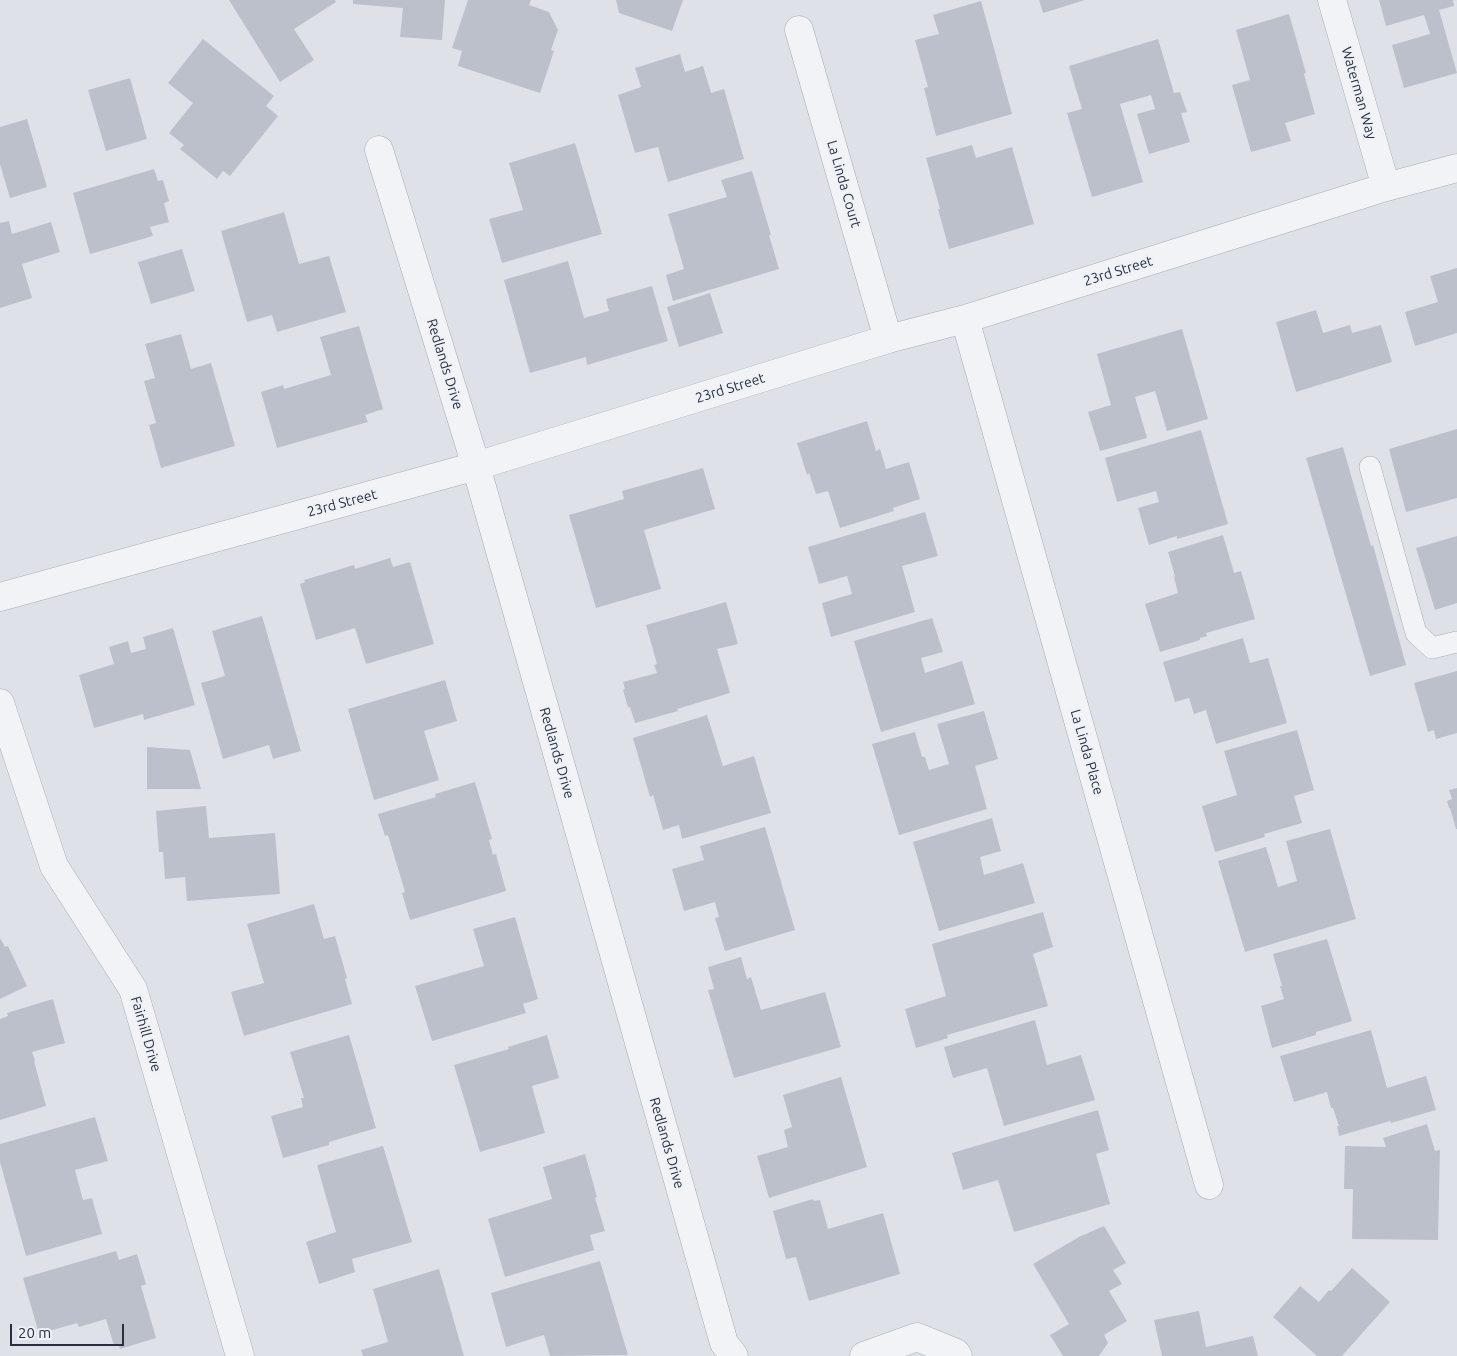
<!DOCTYPE html>
<html>
<head>
<meta charset="utf-8">
<style>
  body { margin:0 }
  #map { position:relative; width:1457px; height:1356px; overflow:hidden; background:#dee2e8; font-family:Ubuntu,sans-serif }
  canvas { display:block }
  .scale { position:absolute; left:10px; top:1324px; width:114px; height:22px; box-sizing:border-box; border:2px solid #272f3f; border-top:0; padding-left:6px; font-size:15px; line-height:18px; white-space:nowrap; color:#272f3f; -webkit-text-stroke:4px #eef1f6; paint-order:stroke }
</style>
</head>
<body>
<div id="map">
<canvas width="1457" height="1356"></canvas>
<div class="scale">20 m</div>
</div>
<script>
const c = document.querySelector('canvas').getContext('2d');
c.lineJoin = 'round';
function fill(path, color) { c.fillStyle = color; c.fill(path, 'evenodd'); }
function stroke(path, color, width, dash) { c.strokeStyle = color; c.lineWidth = width; c.lineCap = dash ? 'butt' : 'round'; c.setLineDash(dash || []); c.stroke(path); }
function write(font, color, halo, rows, align = 'center') {
  c.font = font + ' Ubuntu,sans-serif'; c.lineWidth = 4; c.setLineDash([]); c.textBaseline = 'middle'; c.strokeStyle = halo; c.fillStyle = color; for (const [text, x, y, turn = 0] of rows) {
    c.save(); c.translate(x, y); c.rotate((+turn || 0) * Math.PI / 180); c.textAlign = isNaN(turn) ? turn : align; if (halo) c.strokeText(text, 0, 0); c.fillText(text, 0, 0); c.restore();
  }
}
fill(new Path2D(`
  M 229,0 L 335,0 L 336,2 L 294,29 L 314,60 L 280,82 Z
  M 353,0 L 445,0 L 442,40 L 400,37 L 403,8 L 353,4 Z
  M 468,0 L 531,0 L 529,5 L 549,12 L 558,30 L 551,50 L 554,51 L 540,93 L 458,66 L 462,51 L 452,48 Z
  M 616,0 L 683,0 L 672,31 L 619,13 Z
  M 1039,0 L 1085,0 L 1043,13 Z
  M 1379,0 L 1453,0 L 1454,6 L 1439,10 L 1457,73 L 1404,88 L 1392,45 L 1430,34 L 1424,15 L 1386,26 Z
  M 981,1 L 1012,114 L 936,136 L 924,88 L 928,87 L 915,40 L 939,34 L 933,15 Z
  M 1289,14 L 1306,73 L 1304,74 L 1315,114 L 1285,123 L 1291,141 L 1251,152 L 1232,85 L 1250,80 L 1236,30 Z
  M 203,39 L 274,96 L 266,106 L 278,116 L 230,176 L 223,171 L 217,179 L 180,149 L 184,145 L 169,133 L 193,103 L 168,83 Z
  M 1158,39 L 1174,93 L 1180,92 L 1187,112 L 1181,113 L 1190,142 L 1149,154 L 1137,114 L 1155,109 L 1151,95 L 1120,104 L 1143,182 L 1092,197 L 1067,113 L 1082,109 L 1069,66 Z
  M 680,54 L 685,72 L 703,66 L 711,93 L 724,89 L 744,159 L 668,182 L 658,147 L 635,153 L 618,95 L 641,87 L 635,68 Z
  M 130,78 L 147,139 L 106,151 L 88,90 Z
  M 27,119 L 47,187 L 10,198 L 0,164 L 0,127 Z
  M 575,143 L 602,234 L 502,263 L 489,219 L 523,210 L 509,163 Z
  M 972,145 L 976,158 L 1012,147 L 1034,224 L 949,249 L 938,209 L 940,209 L 926,158 Z
  M 154,169 L 158,181 L 163,180 L 169,201 L 164,203 L 169,222 L 150,227 L 153,236 L 90,254 L 73,193 Z
  M 752,171 L 771,235 L 769,235 L 779,269 L 673,301 L 666,275 L 684,269 L 668,214 L 727,197 L 721,180 Z
  M 284,212 L 299,264 L 329,256 L 346,312 L 277,332 L 272,315 L 247,322 L 221,231 Z
  M 9,221 L 12,234 L 51,222 L 60,252 L 22,264 L 32,298 L 0,308 L 0,223 Z
  M 182,249 L 195,291 L 151,304 L 138,262 Z
  M 568,261 L 584,318 L 609,311 L 606,299 L 652,286 L 668,341 L 587,365 L 586,357 L 530,373 L 504,280 Z
  M 1457,268 L 1457,333 L 1415,346 L 1405,312 L 1438,302 L 1430,276 Z
  M 710,293 L 723,333 L 679,347 L 667,307 Z
  M 1316,310 L 1323,333 L 1350,325 L 1352,333 L 1381,325 L 1392,362 L 1296,392 L 1276,322 Z
  M 359,326 L 383,409 L 365,415 L 368,422 L 277,448 L 261,392 L 283,385 L 284,389 L 331,375 L 320,337 Z
  M 1182,329 L 1208,419 L 1167,431 L 1155,391 L 1135,397 L 1147,438 L 1100,451 L 1088,412 L 1111,405 L 1097,354 Z
  M 181,334 L 191,369 L 211,363 L 235,446 L 161,468 L 149,425 L 156,423 L 144,381 L 155,378 L 145,344 Z
  M 867,421 L 876,451 L 880,449 L 886,469 L 909,462 L 920,499 L 893,508 L 894,511 L 840,528 L 828,491 L 816,494 L 809,473 L 807,475 L 797,443 Z
  M 1457,429 L 1457,498 L 1406,512 L 1389,449 Z
  M 1201,430 L 1228,524 L 1177,539 L 1177,536 L 1149,545 L 1138,508 L 1159,502 L 1156,491 L 1117,502 L 1105,458 Z
  M 1343,447 L 1371,546 L 1373,545 L 1406,665 L 1370,676 L 1306,458 Z
  M 703,468 L 715,509 L 644,530 L 661,589 L 596,608 L 569,515 L 624,499 L 622,491 Z
  M 925,512 L 938,556 L 902,566 L 915,612 L 831,637 L 822,603 L 852,594 L 847,576 L 819,584 L 808,547 Z
  M 1223,535 L 1234,573 L 1241,571 L 1255,619 L 1206,633 L 1207,636 L 1200,638 L 1200,640 L 1160,652 L 1145,604 L 1178,593 L 1174,577 L 1175,576 L 1168,552 Z
  M 1457,536 L 1457,603 L 1435,610 L 1416,548 Z
  M 390,558 L 393,567 L 410,562 L 434,644 L 366,664 L 355,628 L 316,640 L 300,584 L 305,582 L 304,580 L 354,565 L 355,569 Z
  M 726,602 L 738,644 L 717,649 L 730,693 L 677,709 L 678,711 L 635,723 L 630,707 L 628,707 L 623,690 L 625,689 L 623,682 L 657,673 L 654,665 L 657,664 L 646,625 Z
  M 262,616 L 301,751 L 273,759 L 269,745 L 223,759 L 201,683 L 225,676 L 212,631 Z
  M 932,618 L 943,652 L 921,658 L 925,673 L 962,661 L 975,704 L 881,732 L 854,641 Z
  M 173,628 L 195,705 L 144,720 L 143,714 L 94,728 L 79,675 L 114,664 L 109,647 L 128,641 L 131,653 L 146,649 L 143,637 Z
  M 1243,638 L 1250,663 L 1268,658 L 1287,723 L 1216,744 L 1206,710 L 1194,714 L 1189,698 L 1175,702 L 1163,662 Z
  M 1457,671 L 1457,733 L 1436,739 L 1434,730 L 1428,732 L 1414,683 Z
  M 445,680 L 457,721 L 424,731 L 439,780 L 374,800 L 348,709 Z
  M 984,711 L 998,759 L 975,766 L 987,809 L 899,835 L 872,744 L 915,732 L 922,757 L 925,757 L 929,770 L 949,764 L 937,724 Z
  M 707,715 L 723,766 L 754,756 L 771,813 L 682,839 L 679,825 L 663,830 L 653,795 L 650,797 L 633,738 Z
  M 1297,730 L 1314,790 L 1294,796 L 1302,823 L 1264,834 L 1265,837 L 1215,852 L 1202,806 L 1237,795 L 1224,751 Z
  M 147,747 L 190,750 L 201,789 L 147,789 Z
  M 475,782 L 492,839 L 489,840 L 493,855 L 496,854 L 506,891 L 410,920 L 402,893 L 405,892 L 388,835 L 385,836 L 378,814 L 436,797 L 435,794 Z
  M 1457,788 L 1457,829 L 1456,829 L 1450,808 L 1449,808 L 1447,801 L 1452,799 L 1449,790 Z
  M 206,806 L 209,838 L 275,833 L 280,894 L 187,901 L 185,877 L 165,879 L 163,852 L 159,852 L 156,811 Z
  M 992,818 L 1001,851 L 980,857 L 984,875 L 1023,863 L 1035,903 L 939,931 L 913,842 Z
  M 765,827 L 795,930 L 725,951 L 715,918 L 719,917 L 715,902 L 684,911 L 672,869 L 704,860 L 700,846 Z
  M 1330,829 L 1356,919 L 1245,952 L 1218,861 L 1266,847 L 1278,887 L 1297,881 L 1286,841 Z
  M 314,904 L 324,939 L 335,936 L 347,978 L 345,979 L 352,1004 L 244,1036 L 231,992 L 264,983 L 247,924 Z
  M 1043,912 L 1053,947 L 1033,954 L 1048,1006 L 947,1035 L 948,1038 L 916,1048 L 905,1009 L 946,996 L 932,944 Z
  M 515,917 L 538,999 L 523,1004 L 526,1013 L 432,1041 L 415,986 L 484,966 L 473,929 Z
  M 0,938 L 5,947 L 8,946 L 27,986 L 0,999 Z
  M 1327,939 L 1352,1021 L 1316,1032 L 1316,1035 L 1272,1048 L 1261,1006 L 1284,999 L 1280,986 L 1282,986 L 1273,954 Z
  M 741,957 L 747,979 L 751,977 L 761,1010 L 825,992 L 841,1047 L 734,1078 L 708,990 L 714,989 L 708,967 Z
  M 53,999 L 65,1043 L 32,1052 L 35,1060 L 34,1061 L 46,1106 L 0,1120 L 0,1019 L 8,1016 L 7,1013 Z
  M 1035,1020 L 1047,1065 L 1081,1055 L 1095,1100 L 1004,1126 L 987,1068 L 953,1078 L 944,1047 Z
  M 1371,1030 L 1387,1088 L 1426,1076 L 1436,1110 L 1391,1123 L 1390,1121 L 1339,1136 L 1337,1126 L 1339,1126 L 1333,1108 L 1331,1108 L 1327,1092 L 1294,1102 L 1280,1056 Z
  M 349,1035 L 376,1128 L 329,1142 L 329,1145 L 283,1158 L 271,1116 L 303,1107 L 301,1098 L 304,1098 L 290,1052 Z
  M 547,1035 L 559,1078 L 532,1086 L 545,1133 L 480,1152 L 454,1065 L 509,1049 L 508,1047 Z
  M 841,1077 L 867,1167 L 769,1198 L 757,1156 L 788,1147 L 784,1130 L 792,1127 L 783,1095 Z
  M 1098,1110 L 1109,1150 L 1096,1154 L 1110,1204 L 1014,1232 L 998,1180 L 963,1190 L 952,1153 Z
  M 95,1117 L 108,1161 L 75,1170 L 83,1200 L 92,1198 L 102,1234 L 26,1256 L 0,1162 L 0,1144 Z
  M 1427,1124 L 1435,1151 L 1440,1150 L 1438,1240 L 1352,1239 L 1353,1189 L 1344,1189 L 1345,1146 L 1386,1147 L 1383,1138 Z
  M 383,1146 L 412,1242 L 352,1259 L 355,1272 L 319,1284 L 306,1242 L 336,1232 L 317,1165 Z
  M 585,1154 L 597,1197 L 595,1198 L 605,1231 L 590,1235 L 594,1250 L 505,1277 L 488,1219 L 552,1199 L 543,1167 Z
  M 813,1199 L 814,1201 L 820,1200 L 828,1229 L 883,1213 L 900,1274 L 809,1301 L 796,1257 L 786,1259 L 773,1211 Z
  M 1104,1226 L 1126,1263 L 1113,1270 L 1122,1284 L 1109,1291 L 1127,1321 L 1104,1335 L 1108,1343 L 1099,1356 L 1063,1356 L 1050,1335 L 1069,1324 L 1033,1264 L 1079,1237 Z
  M 116,1251 L 119,1260 L 137,1254 L 146,1284 L 141,1286 L 156,1338 L 120,1349 L 119,1345 L 114,1346 L 106,1319 L 79,1327 L 77,1323 L 39,1334 L 23,1278 Z
  M 600,1261 L 628,1355 L 550,1356 L 544,1335 L 506,1347 L 491,1293 Z
  M 1352,1268 L 1390,1302 L 1342,1356 L 1317,1356 L 1273,1317 L 1300,1286 L 1319,1302 L 1329,1290 L 1331,1291 Z
  M 439,1269 L 464,1356 L 363,1356 L 361,1350 L 388,1342 L 373,1289 Z
  M 1199,1311 L 1206,1347 L 1253,1336 L 1258,1356 L 1162,1356 L 1154,1320 Z`), '#bbc0cb');
const service = new Path2D(`
  M 1370,467 L 1416,633 L 1432,648 L 1457,642`);
const minor = new Path2D(`
  M 1332,0 L 1386,187
  M 799,30 L 888,339
  M 379,150 L 476,466 L 724,1343 L 734,1356
  M 965,319 L 1209,1185
  M 0,597 L 476,466 L 888,339 L 965,319 L 1386,187 L 1457,168
  M 0,703 L 54,866 L 133,989 L 240,1356
  M 864,1356 L 917,1337 L 956,1353 L 958,1356`);
stroke(service, '#a7acb5', 22);
stroke(minor, '#a7acb5', 29);
stroke(service, '#f1f3f6', 21);
stroke(minor, '#f1f3f6', 28);
write('14px', '#272f3f', '#eef1f6', [
  ["Waterman Way",1359,93,74],
  ["La Linda Court",844,184,74],
  ["23rd Street",1118,271,-17],
  ["Redlands Drive",445,364,73],
  ["23rd Street",730,388,-17],
  ["23rd Street",342,503,-15],
  ["La Linda Place",1087,752,74],
  ["Redlands Drive",557,753,74],
  ["Fairhill Drive",146,1034,74],
  ["Redlands Drive",667,1143,74]
]);
</script>
</body>
</html>
